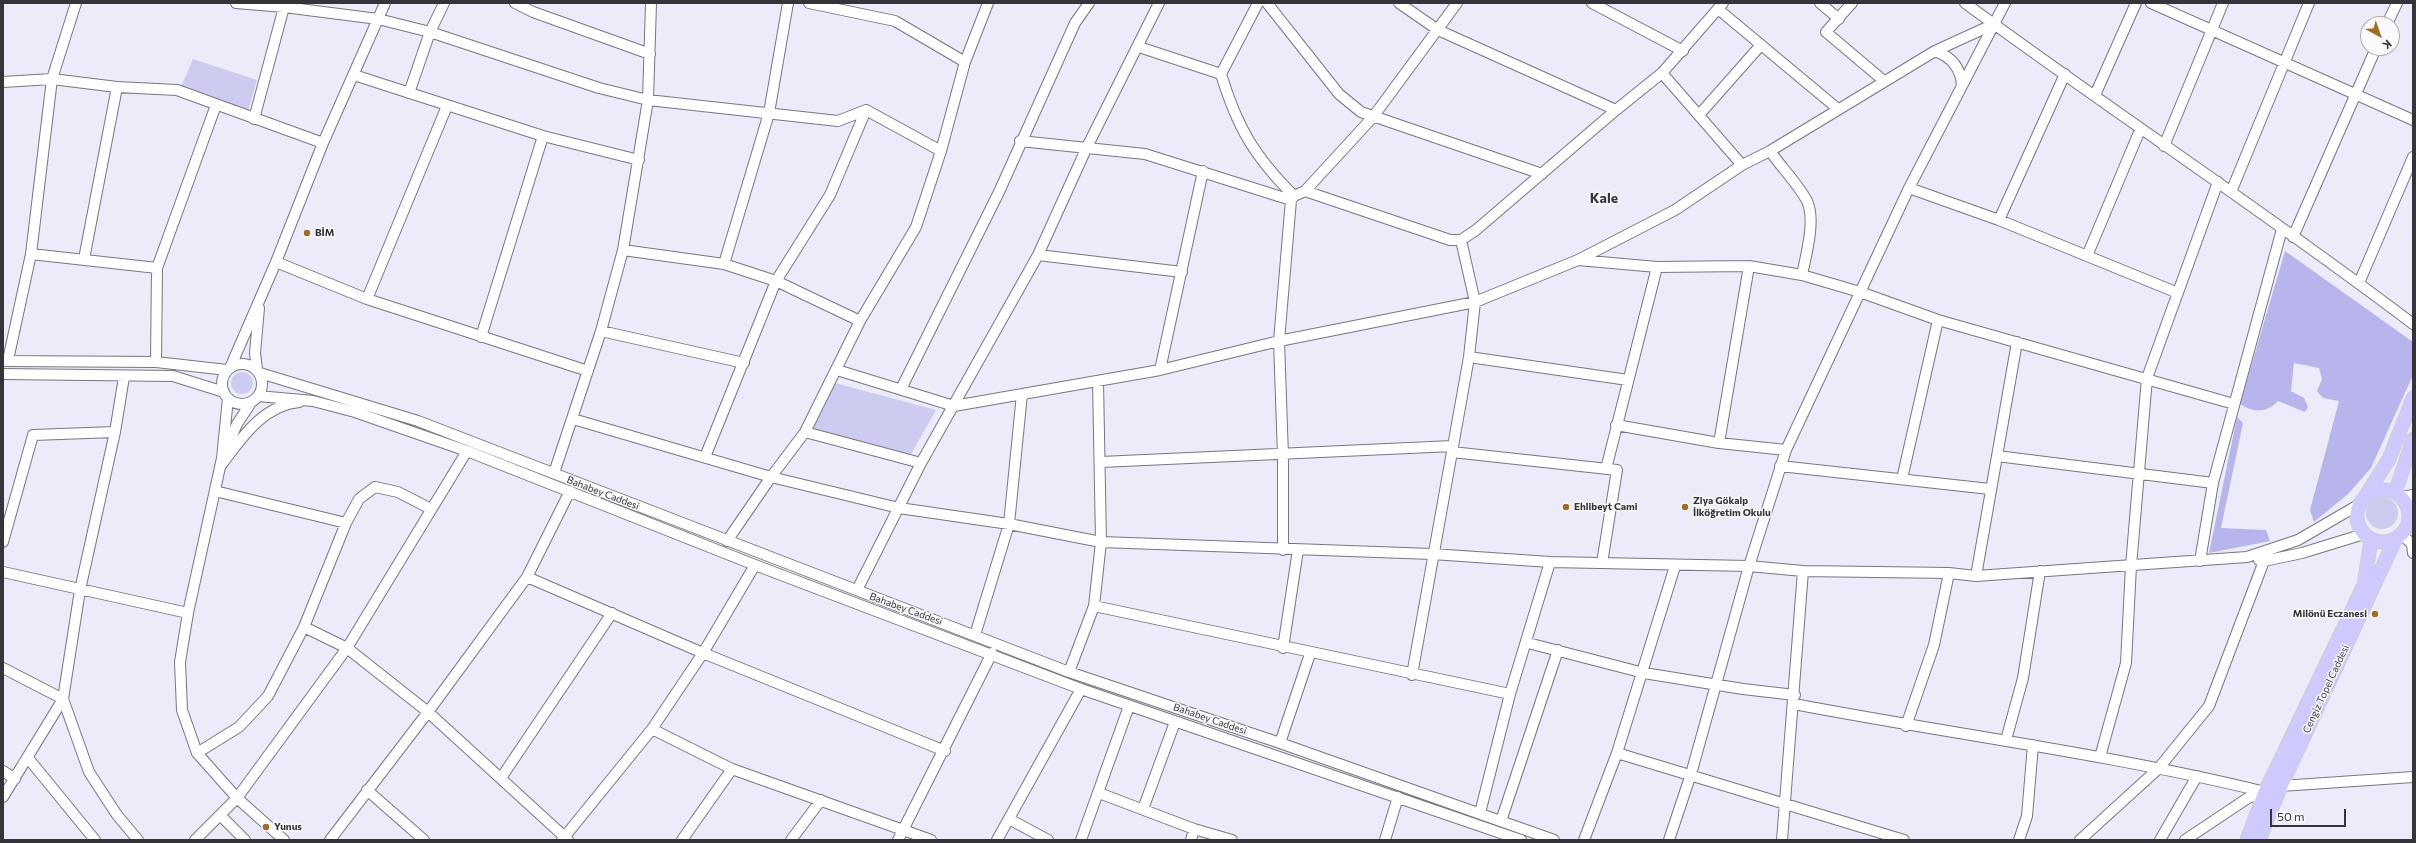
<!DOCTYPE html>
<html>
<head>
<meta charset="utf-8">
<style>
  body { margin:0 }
  #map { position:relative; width:2416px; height:843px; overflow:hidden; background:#ecebfa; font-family:Commissioner,sans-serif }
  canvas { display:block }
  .frame { position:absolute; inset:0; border:4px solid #34343a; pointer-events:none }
  .north { position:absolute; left:2360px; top:16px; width:40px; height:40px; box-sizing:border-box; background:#fafafd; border:1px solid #ababaf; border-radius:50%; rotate:140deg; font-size:11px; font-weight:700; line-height:16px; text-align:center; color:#34343a }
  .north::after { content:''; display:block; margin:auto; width:14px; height:18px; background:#9f6d23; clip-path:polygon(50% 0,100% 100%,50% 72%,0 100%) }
  .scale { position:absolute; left:2270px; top:809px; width:76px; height:18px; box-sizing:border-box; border:2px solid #34343a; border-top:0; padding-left:5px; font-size:12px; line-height:14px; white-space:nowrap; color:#34343a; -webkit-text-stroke:3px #fafafd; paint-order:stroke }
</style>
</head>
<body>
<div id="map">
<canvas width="2416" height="843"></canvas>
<div class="frame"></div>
<div class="north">K</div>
<div class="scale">50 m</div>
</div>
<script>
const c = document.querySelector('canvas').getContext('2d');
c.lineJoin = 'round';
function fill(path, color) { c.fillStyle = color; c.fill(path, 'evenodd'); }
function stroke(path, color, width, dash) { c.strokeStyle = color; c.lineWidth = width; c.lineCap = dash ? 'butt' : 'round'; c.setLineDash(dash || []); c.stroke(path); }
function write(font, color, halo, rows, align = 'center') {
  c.font = font + ' Commissioner,sans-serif'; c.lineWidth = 3; c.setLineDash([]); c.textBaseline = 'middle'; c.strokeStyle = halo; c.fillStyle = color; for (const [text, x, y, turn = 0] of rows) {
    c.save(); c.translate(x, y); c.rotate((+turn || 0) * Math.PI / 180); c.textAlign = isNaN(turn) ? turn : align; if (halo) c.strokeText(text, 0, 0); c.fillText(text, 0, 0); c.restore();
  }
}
fill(new Path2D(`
  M 193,59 L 257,80 L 248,111 L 180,89 Z
  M231 383a11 11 0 1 1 22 0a11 11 0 1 1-22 0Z
  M 835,383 L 936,410 L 910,456 L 811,428 Z
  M2366 513a16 16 0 1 1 32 0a16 16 0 1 1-32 0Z`), '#cdccf0');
fill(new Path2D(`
  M 2285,251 L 2413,342 L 2413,375 L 2371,468 L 2348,494 L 2314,522 L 2310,510 L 2339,401 L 2323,398 L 2317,391 L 2322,379 L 2319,368 L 2294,363 L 2291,391 L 2304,398 L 2308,407 L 2305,412 L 2278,401 C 2267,413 2253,413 2240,404 Z
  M 2237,417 L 2243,423 L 2221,528 L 2266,530 L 2270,541 L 2209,553 Z`), '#b8b5ed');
const minor = new Path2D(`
  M 236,3 L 284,7 L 378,19 L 430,32 L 599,88 L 648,100 L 838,121 L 866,110 L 941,151
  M 515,3 L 533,12 L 650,54
  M 809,3 L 895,21 L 965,62
  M 1258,3 L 1221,74 C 1237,127 1254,156 1294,196
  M 1267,3 L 1339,94 L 1361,112 L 1542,174
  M 1399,3 L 1438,30 L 1616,110
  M 1592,3 L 1683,51
  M 1820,3 L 1839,19
  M 1852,3 L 1826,32 L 1884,81
  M 1965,3 C 2113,112 2267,213 2413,324
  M 2151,3 L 2413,120
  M 1718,9 L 1838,109
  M 2387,24 L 2397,3
  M 1139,47 L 1221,74
  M 1935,51 C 1952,57 1961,68 1962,86
  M 1662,73 L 1742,165
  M 354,75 L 543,136 L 639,160
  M 3,82 L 52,79 L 117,87 L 177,90 L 323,143
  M 409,93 L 430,32 L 444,3
  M 2095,95 L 2136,3
  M 1699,115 L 1760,46
  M 254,119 L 284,7
  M 1020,141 L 1145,154 L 1291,200
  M 2164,146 L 2223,3
  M 1770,151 C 1781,167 1798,184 1807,201 C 1816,220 1806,255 1802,275
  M 1909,188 L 1999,220 L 2178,293
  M 1305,191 L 1450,240 L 1461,240 L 1476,230 L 1616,110 L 1662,73 L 1723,3
  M 2231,192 L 2309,3
  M 1999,220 L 2065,74
  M 2293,237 L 2376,48
  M 623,250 L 724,264 L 776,281 L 860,321
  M 31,254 L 157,268
  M 1038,255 L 1182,272
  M 2087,256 L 2140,130
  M 84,259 L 117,87
  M 1578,260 L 1657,267 L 1749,266 L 1802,275 L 1860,292 L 1938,320 L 2234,404
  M 276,262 L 367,299 L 588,371
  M 724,264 L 769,113 L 788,3
  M 2359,283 L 2413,157
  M 367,299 L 447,106
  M 601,331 L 744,363
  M 481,337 L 543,136
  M 1469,357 L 1628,380
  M 8,360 L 31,254 L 52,79 L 76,3
  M 3,361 L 156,362 L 227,370
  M 156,362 L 157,268 L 216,105
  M222 384a20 20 0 1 1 40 0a20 20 0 1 1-40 0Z
  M 230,368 L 276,262 L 323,143 L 385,3
  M 257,369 L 255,353 L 259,308
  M 837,370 L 954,406 L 1160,370 L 1279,341 L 1475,302 L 1578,260 L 1675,210 L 1742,165 L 1770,151 L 1935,51 L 1994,24
  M 1160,370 L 1203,171
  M 260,373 L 418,421 L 1069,672 L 1280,743 L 1554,840
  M 3,374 L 173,376 L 224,392
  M 901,389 L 999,192 L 1075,23 L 1089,3
  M 258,396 L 313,401 L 355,412 L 467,451 L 755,565 L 1081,689 L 1521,840
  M 228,398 L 222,458 L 188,613 L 180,662 L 182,710 L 197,753 L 237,798 L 284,840
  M 573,419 L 771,477 L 899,508 L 1009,524 L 1101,542 L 1432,554 L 1550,562 L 1749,566 L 1803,571 L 1949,573 L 1976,576 L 2247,557 L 2298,540 L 2360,504
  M 1616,425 L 1719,443 L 1786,450
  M 805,432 L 921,463
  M 1719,443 L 1749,266
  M 226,449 L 237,424 L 252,401
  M 1452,452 L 1617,470 L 1602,563
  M 1997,456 L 2213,483
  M 705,457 L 776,281 L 830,195 L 866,110
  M 1101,462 L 1453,446
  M 222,464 C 241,439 263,405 299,402
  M 1780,466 L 1990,489
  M 1606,469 L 1657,267
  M 554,473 L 601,331 L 623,250 L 648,100 L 651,3
  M 1902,479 L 1938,320
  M 215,491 L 346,523
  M 2402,497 L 2413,495
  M 2409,521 L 2413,520
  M 2402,535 L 2412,544 L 2413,553
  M 727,541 L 771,477 L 805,432 L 860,321 L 916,227 L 941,151 L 965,62 L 988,3
  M 3,542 L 33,435 L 115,432
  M 1283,550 L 1283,456 L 1279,341 L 1291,200 L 1294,196 L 1305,191 L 1373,117 L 1457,3
  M 2259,560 L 2264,561 L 2302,553 L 2364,534
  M 2200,561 L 2213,483 L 2282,229
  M 3,572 L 188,613
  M 1976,576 L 2017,342
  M 527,577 L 703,653 L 945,751
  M 857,590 L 921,463 L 1038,255 L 1087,147 L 1159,3
  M 1094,606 L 1510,694
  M 304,627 L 347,648 L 428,712 L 568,840
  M 975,635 L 1009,524 L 1022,394
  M 1528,643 L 1644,673 L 1743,689 L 1795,695
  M 1283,648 L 1298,550
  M 3,668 L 63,699 L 89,772 L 117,815 L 138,840
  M 1069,672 L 1094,606 L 1101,542 L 1098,381
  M 1412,675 L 1469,357 L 1475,302 L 1461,240
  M 1794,704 C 1951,734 2110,754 2265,792
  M 1906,726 L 1934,645 L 1949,573
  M 652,729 L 732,769 L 931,840
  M 2006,740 L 2023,678 L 2040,571
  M 1280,743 L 1310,654
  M 197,753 L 239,727 L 268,696 L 304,627 L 346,523 L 359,499 L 375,487 L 398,492 L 431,509
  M 1617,753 L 1904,840
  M 2100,757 L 2126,663 L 2131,566 L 2147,378 L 2218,182
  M 28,758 L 95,840
  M 3,771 L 15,779
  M 501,778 L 612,613
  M 2281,786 L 2413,777
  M 367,790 L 424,840
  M 1099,793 L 1194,829 L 1232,840
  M 3,797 L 63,699 L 80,590 L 115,432 L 124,377
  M 1143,809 L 1175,722
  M 1480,813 L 1510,694 L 1550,562
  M 221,816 L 245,840
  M 1009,819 L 1048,840
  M 1501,821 L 1558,650
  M 195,840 L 237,798 L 347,648 L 467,451
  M 330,840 L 428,712 L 527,577 L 570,491
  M 562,840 L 652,729 L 703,653 L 755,565
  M 682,840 L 732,769
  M 791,840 L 821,800
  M 898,840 L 992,653
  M 997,840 L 1081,689
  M 1081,840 L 1129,706
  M 1191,840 L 1194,829
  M 1385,840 L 1398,797
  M 1584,840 L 1617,753 L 1675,566
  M 1669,840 L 1691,774 L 1749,566 L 1786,450 L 1909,188 L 2005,3
  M 1782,840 L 1803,571
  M 2019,840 L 2027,816 L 2033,745
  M 2080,840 L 2158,769 L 2209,706 L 2264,561
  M 2160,840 L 2197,776
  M 2185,840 L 2248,798 L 2265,792`);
const major = new Path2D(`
  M2357 516a26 26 0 1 1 52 0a26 26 0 1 1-52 0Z
  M 2395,493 L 2413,439
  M 2365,497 L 2389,459 L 2413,398
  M 2247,840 L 2265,792 L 2364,585 L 2371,540
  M 2259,840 L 2281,786 L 2395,540`);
stroke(minor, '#777684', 12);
stroke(major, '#ceced0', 15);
stroke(minor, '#fff', 10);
stroke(major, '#cecafe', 13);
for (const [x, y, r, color] of [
  [307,233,4,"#9f6d23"],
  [1566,507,4,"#9f6d23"],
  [1685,507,4,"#9f6d23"],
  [2375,614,4,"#9f6d23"],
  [266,827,4,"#9f6d23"]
]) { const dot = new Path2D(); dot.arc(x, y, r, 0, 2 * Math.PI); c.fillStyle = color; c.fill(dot); stroke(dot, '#fafafd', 1.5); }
write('bold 10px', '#34343a', '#fafafd', [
  ["BİM",315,233],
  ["Ziya Gökalp",1693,501],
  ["İlköğretim Okulu",1693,513],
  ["Ehlibeyt Cami",1574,507],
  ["Milönü Eczanesi",2367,614,"right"],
  ["Yunus",274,827]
], 'left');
write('10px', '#34343a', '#fafafd', [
  ["Bahabey Caddesi",603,493,21],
  ["Bahabey Caddesi",906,609,20],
  ["Cengiz Topel Caddesi",2326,689,-65],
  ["Bahabey Caddesi",1210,719,19]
]);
write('bold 14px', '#34343a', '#fafafd', [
  ["Kale",1604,198]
]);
</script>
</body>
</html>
